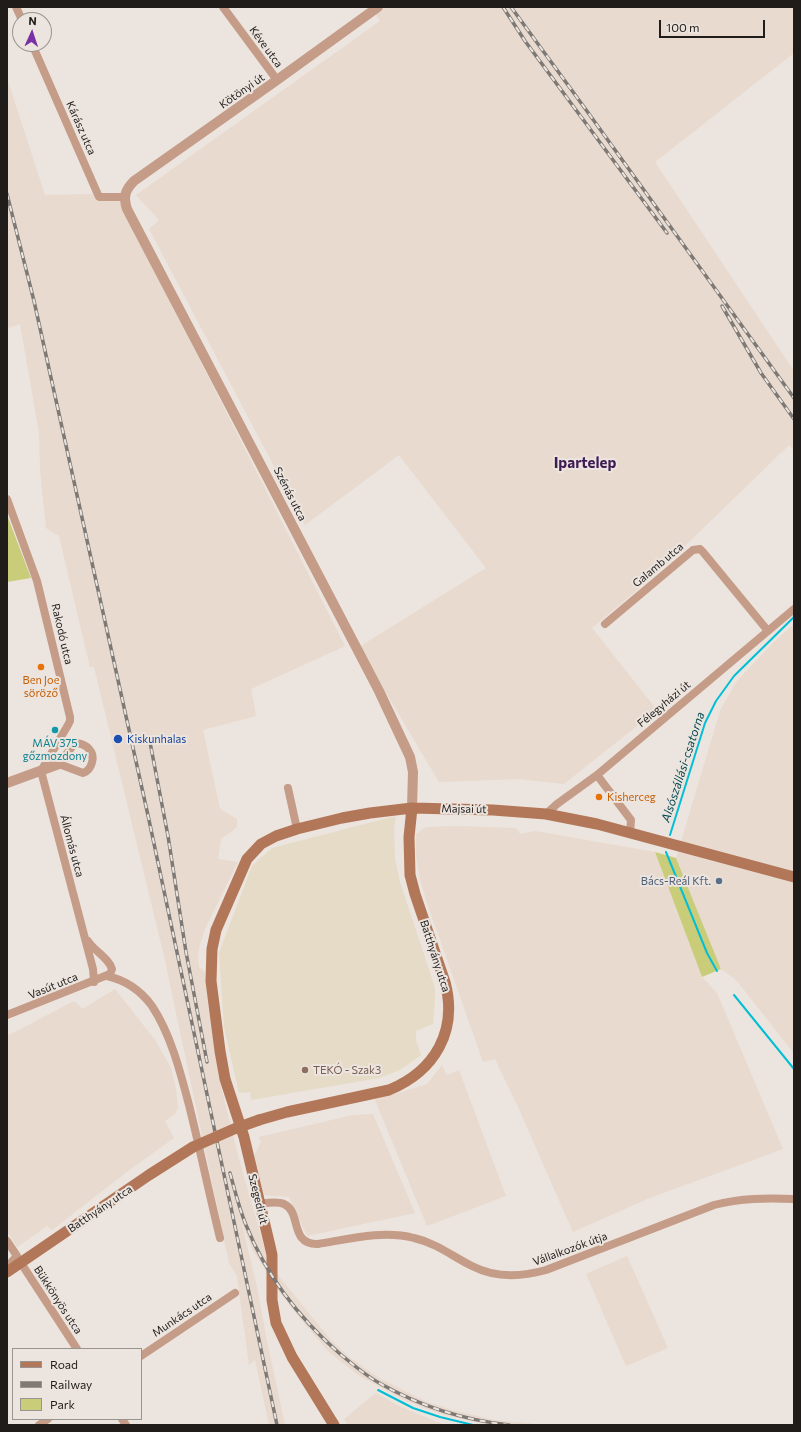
<!DOCTYPE html>
<html>
<head>
<meta charset="utf-8">
<style>
  body { margin:0 }
  #map { position:relative; width:801px; height:1432px; overflow:hidden; background:#ece4de; font-family:Commissioner,sans-serif }
  canvas { display:block }
  .frame { position:absolute; inset:0; border:8px solid #1f1c1a; pointer-events:none }
  .legend { position:absolute; left:12px; top:1348px; width:130px; height:72px; box-sizing:border-box; background:#ece4de; border:1px solid #9a9490; margin:0; padding:5px 7px; list-style:none; font-size:12px; color:#1f1c1a }
  .legend li { display:flex; align-items:center; gap:8px; height:20px }
  .legend b { width:20px; border:1px solid #9a9490 }
  .north { position:absolute; left:12px; top:12px; width:40px; height:40px; box-sizing:border-box; background:#ece4de; border:1px solid #9a9490; border-radius:50%; rotate:3deg; font-size:11px; font-weight:700; line-height:16px; text-align:center; color:#1f1c1a }
  .north::after { content:''; display:block; margin:auto; width:14px; height:18px; background:#7931a4; clip-path:polygon(50% 0,100% 100%,50% 72%,0 100%) }
  .scale { position:absolute; left:659px; top:20px; width:106px; height:18px; box-sizing:border-box; border:2px solid #1f1c1a; border-top:0; padding-left:5px; font-size:12px; line-height:14px; white-space:nowrap; color:#1f1c1a; -webkit-text-stroke:3px #ece4de; paint-order:stroke }
</style>
</head>
<body>
<div id="map">
<canvas width="801" height="1432"></canvas>
<div class="frame"></div>
<ul class="legend">
<li><b style="height:5px;background:#b27758"></b>Road</li>
<li><b style="height:5px;background:#7e7975"></b>Railway</li>
<li><b style="height:11px;background:#c9cd7a"></b>Park</li>
</ul>
<div class="north">N</div>
<div class="scale">100 m</div>
</div>
<script>
const c = document.querySelector('canvas').getContext('2d');
c.lineJoin = 'round';
function fill(path, color) { c.fillStyle = color; c.fill(path, 'evenodd'); }
function stroke(path, color, width, dash) { c.strokeStyle = color; c.lineWidth = width; c.lineCap = dash ? 'butt' : 'round'; c.setLineDash(dash || []); c.stroke(path); }
function write(font, color, halo, rows, align = 'center') {
  c.font = font + ' Commissioner,sans-serif'; c.lineWidth = 4; c.setLineDash([]); c.textBaseline = 'middle'; c.strokeStyle = halo; c.fillStyle = color; for (const [text, x, y, turn = 0] of rows) {
    c.save(); c.translate(x, y); c.rotate((+turn || 0) * Math.PI / 180); c.textAlign = isNaN(turn) ? turn : align; if (halo) c.strokeText(text, 0, 0); c.fillText(text, 0, 0); c.restore();
  }
}
fill(new Path2D(`
  M 371,7 L 794,7 L 794,53 L 655,162 L 794,371 L 794,450 L 789,445 L 656,574 L 592,628 L 657,710 L 564,784 L 518,779 L 439,782 L 359,647 L 486,568 L 399,455 L 305,525 L 149,229 L 159,220 L 136,195 L 380,21 Z
  M 7,78 L 45,195 L 94,194 L 97,201 L 119,201 L 345,646 L 251,689 L 256,716 L 203,730 L 220,809 L 237,819 L 237,827 L 221,839 L 218,859 L 238,862 L 204,931 L 200,944 L 198,956 L 199,967 L 205,972 L 219,1079 L 240,1163 L 266,1253 L 277,1274 L 330,1339 L 348,1356 L 379,1378 L 425,1401 L 452,1410 L 494,1420 L 546,1425 L 490,1425 L 444,1415 L 406,1401 L 358,1375 L 330,1353 L 302,1321 L 280,1293 L 253,1251 L 242,1224 L 257,1287 L 267,1341 L 285,1425 L 269,1425 L 255,1360 L 249,1365 L 237,1276 L 229,1263 L 164,956 L 94,667 L 90,667 L 59,536 L 46,528 L 40,470 L 39,433 L 20,324 L 7,328 Z
  M 794,624 L 794,1051 L 793,1052 L 736,980 L 721,969 L 676,858 L 720,711 L 736,682 L 773,643 Z
  M 458,826 L 516,828 L 520,834 L 535,831 L 655,852 L 702,977 L 717,993 L 783,1149 L 647,1199 L 573,1232 L 518,1107 L 495,1059 L 483,1062 L 428,906 L 420,880 L 416,855 L 416,834 L 426,827 Z
  M 115,989 L 155,1040 L 171,1068 L 176,1089 L 178,1108 L 175,1114 L 165,1121 L 174,1138 L 128,1171 L 52,1230 L 47,1226 L 17,1247 L 7,1231 L 7,1035 L 15,1032 L 74,1001 L 83,1009 Z
  M 442,1065 L 447,1075 L 459,1070 L 506,1196 L 427,1226 L 375,1100 L 427,1084 Z
  M 373,1114 L 415,1213 L 307,1236 L 289,1197 L 263,1195 L 253,1158 L 261,1142 L 259,1137 L 353,1115 Z
  M 627,1256 L 668,1348 L 626,1366 L 586,1274 Z
  M 376,1393 L 399,1406 L 445,1425 L 348,1425 L 344,1419 Z`), '#e8dace');
fill(new Path2D(`
  M 396,816 L 394,829 L 395,860 L 400,882 L 435,988 L 435,1000 L 433,1024 L 416,1031 L 416,1040 L 421,1055 L 400,1070 L 379,1078 L 251,1100 L 250,1092 L 239,1093 L 224,1027 L 219,953 L 252,866 L 272,848 Z`), '#e5dbc6');
fill(new Path2D(`
  M 7,515 L 31,578 L 7,582 Z
  M 655,852 L 676,858 L 721,969 L 702,977 Z`), '#c9cd7a');
stroke(new Path2D(`
  M 670,835 L 705,723 L 716,701 L 734,676 L 794,617
  M 666,852 L 707,953 L 717,971
  M 734,995 L 794,1069
  M 378,1390 L 413,1408 L 440,1417 L 473,1425`), '#02bfd6', 2);
stroke(new Path2D(`
  M 16,7 L 22,20
  M 223,7 L 277,80
  M 32,44 L 99,197 L 124,197
  M 7,499 L 37,581 L 70,717 L 70,721 L 68,725 L 41,771 L 93,969 L 94,982
  M 605,624 L 693,550 L 700,549 L 703,552 L 768,631
  M 77,743 C 82,744 86,745 89,749 C 96,756 92,770 83,773 L 59,764 L 74,744 Z
  M 597,775 L 631,820 L 630,833
  M 288,788 L 297,829
  M 546,814 L 557,804 L 597,775 L 794,609
  M 107,976 C 125,980 141,991 152,1006 C 171,1035 180,1071 189,1105 C 200,1149 209,1193 220,1238
  M 7,1015 L 110,974 L 112,969 C 109,958 94,951 88,941
  M 259,1204 C 267,1203 277,1201 284,1204 C 302,1212 289,1245 318,1244 C 349,1239 383,1230 414,1238 C 436,1243 452,1256 472,1266 C 495,1278 521,1277 546,1270 L 714,1205 C 741,1198 766,1198 794,1199
  M 7,1241 L 17,1256 L 7,1267
  M 21,1263 L 77,1349
  M 141,1356 L 235,1293
  M 122,1419 L 126,1425
  M 39,1425 L 48,1419`), '#c59c87', 8);
stroke(new Path2D(`
  M 378,7 L 277,80 L 134,181 C 125,190 123,197 127,209 L 379,691 L 410,757 L 413,772 L 412,808
  M 7,783 L 59,764`), '#c59c87', 10);
stroke(new Path2D(`
  M 259,1120 L 287,1112 L 389,1090 C 435,1071 458,1031 445,982 L 415,894 L 410,875 L 409,837 L 412,808
  M 7,1272 L 149,1175 L 193,1147
  M 334,1425 L 292,1357 L 276,1323 L 272,1300 L 272,1255 L 270,1246 L 244,1137 L 225,1079 L 220,1051 L 211,981 L 212,949 L 216,930 L 247,859 L 261,844 L 276,836 L 297,829 L 342,818 L 370,813 L 412,808 L 493,810 L 546,814 L 597,824 L 794,877`), '#b27758', 11);
const rail = new Path2D(`
  M 503,7 L 525,41 L 667,233
  M 511,7 L 584,107 L 794,398
  M 7,194 L 34,301 L 149,820 L 277,1425
  M 722,306 L 761,373 L 794,419
  M 149,737 L 168,836 L 186,952 L 207,1062
  M 230,1173 C 235,1191 239,1208 246,1225 C 266,1275 299,1318 339,1353 C 352,1364 366,1376 381,1384 C 420,1406 464,1420 509,1425`);
stroke(rail, '#7e7975', 3.5);
stroke(rail, '#ece4de', 2, [6]);
stroke(new Path2D(`
  M 193,1147 L 234,1129 L 259,1120`), '#b27758', 11);
for (const [x, y, r, color] of [
  [41,667,4,"#e8710a"],
  [55,730,4,"#0f9aa8"],
  [118,739,5,"#1a4fb4"],
  [599,797,4,"#e8710a"],
  [719,881,4,"#5c6f8a"],
  [305,1070,4,"#8d6e63"]
]) { const dot = new Path2D(); dot.arc(x, y, r, 0, 2 * Math.PI); c.fillStyle = color; c.fill(dot); stroke(dot, '#ece4de', 1.5); }
write('11px', '#1f1c1a', '#ece4de', [
  ["Kéve utca",266,47,54],
  ["Kötönyi út",242,91,-35],
  ["Kárász utca",81,128,66],
  ["Szénás utca",290,494,63],
  ["Galamb utca",658,565,-40],
  ["Rakodó utca",62,634,77],
  ["Félegyházi út",664,704,-40],
  ["Majsai út",464,809,1],
  ["Állomás utca",72,846,75],
  ["Batthyány utca",435,956,72],
  ["Vasút utca",53,986,-22],
  ["Szegedi út",258,1199,76],
  ["Batthyány utca",100,1209,-34],
  ["Vállalkozók útja",570,1249,-20],
  ["Bükkönyös utca",58,1300,57],
  ["Munkács utca",182,1315,-34]
]);
write('11px', '#c56008', '#ece4de', [
  ["Ben Joe",41,680],
  ["söröző",41,693],
  ["Kisherceg",607,797,"left"]
]);
write('11px', '#164399', '#ece4de', [
  ["Kiskunhalas",127,739]
], 'left');
write('11px', '#0d838f', '#ece4de', [
  ["MÁV 375",55,743],
  ["gőzmozdony",55,756]
]);
write('11px', '#4e5e75', '#ece4de', [
  ["Bács-Reál Kft.",711,881]
], 'right');
write('11px', '#785e54', '#ece4de', [
  ["TEKÓ - Szak3",313,1070]
], 'left');
write('italic 12px', '#024851', '#ece4de', [
  ["Alsószállási-csatorna",683,767,-72]
]);
write('bold 15px', '#3f1d54', '#ece4de', [
  ["Ipartelep",585,463]
]);
</script>
</body>
</html>
